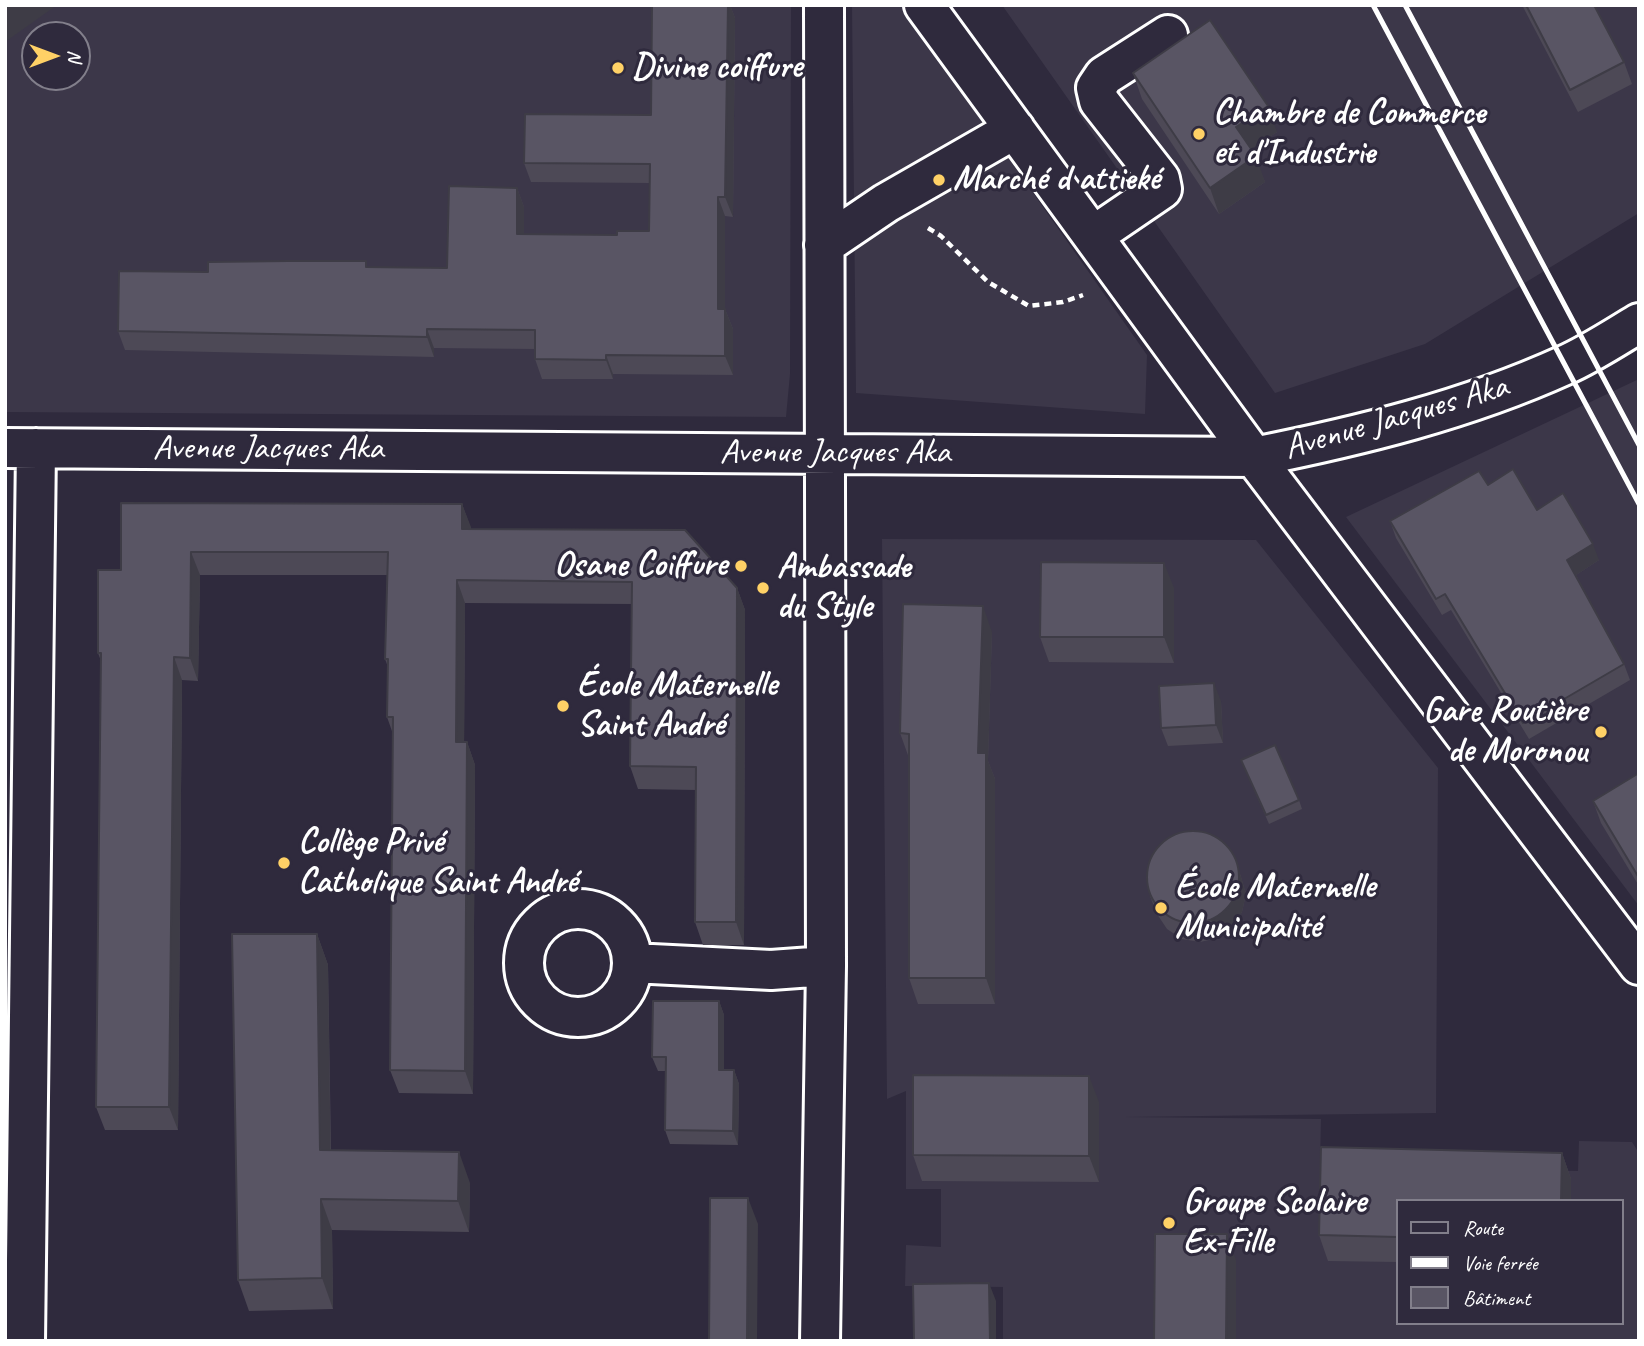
<!DOCTYPE html>
<html>
<head>
<meta charset="utf-8">
<style>
  body { margin:0 }
  #map { position:relative; width:1644px; height:1346px; overflow:hidden; background:#2f2a3d; font-family:Caveat,sans-serif }
  canvas { display:block }
  .frame { position:absolute; inset:0; border:7px solid #fff; pointer-events:none }
  .legend { position:absolute; left:1396px; top:1199px; width:228px; height:126px; box-sizing:border-box; background:#2f2a3d; border:2px solid #827f8b; margin:0; padding:9px 12px; list-style:none; font-size:21px; color:#fff }
  .legend li { display:flex; align-items:center; gap:14px; height:35px }
  .legend b { width:35px; border:2px solid #827f8b }
  .north { position:absolute; left:21px; top:21px; width:70px; height:70px; box-sizing:border-box; background:#2f2a3d; border:2px solid #827f8b; border-radius:50%; rotate:90deg; font-size:19px; font-weight:700; line-height:28px; text-align:center; color:#fff }
  .north::after { content:''; display:block; margin:auto; width:24px; height:32px; background:#ffd166; clip-path:polygon(50% 0,100% 100%,50% 72%,0 100%) }
</style>
</head>
<body>
<div id="map">
<canvas width="1644" height="1346"></canvas>
<div class="frame"></div>
<ul class="legend">
<li><b style="height:9px;background:#2f2a3d"></b>Route</li>
<li><b style="height:9px;background:#fff"></b>Voie ferrée</li>
<li><b style="height:19px;background:#595564"></b>Bâtiment</li>
</ul>
<div class="north">N</div>
</div>
<script>
const c = document.querySelector('canvas').getContext('2d');
c.lineJoin = 'round';
function fill(path, color) { c.fillStyle = color; c.fill(path, 'evenodd'); }
function stroke(path, color, width, dash) { c.strokeStyle = color; c.lineWidth = width; c.lineCap = dash ? 'butt' : 'round'; c.setLineDash(dash || []); c.stroke(path); }
function write(font, color, halo, rows, align = 'center') {
  c.font = font + ' Caveat,sans-serif'; c.lineWidth = 6; c.setLineDash([]); c.textBaseline = 'middle'; c.strokeStyle = halo; c.fillStyle = color; for (const [text, x, y, turn = 0] of rows) {
    c.save(); c.translate(x, y); c.rotate((+turn || 0) * Math.PI / 180); c.textAlign = isNaN(turn) ? turn : align; if (halo) c.strokeText(text, 0, 0); c.fillText(text, 0, 0); c.restore();
  }
}
fill(new Path2D(`
  M 5,5 L 791,5 L 790,374 L 786,417 L 5,412 ZM 35,35 L 77,35 L 77,77 L 35,77 Z
  M 852,5 L 901,5 L 1147,355 L 1145,414 L 856,393 Z
  M 1002,5 L 1639,5 L 1639,213 L 1425,344 L 1275,393 Z
  M 1639,379 L 1639,906 L 1346,517 Z
  M 882,539 L 1256,540 L 1438,768 L 1436,1113 L 1126,1117 L 1321,1119 L 1320,1165 L 1578,1171 L 1579,1141 L 1632,1142 L 1639,1153 L 1639,1341 L 1003,1341 L 1003,1287 L 905,1286 L 906,1245 L 941,1247 L 941,1189 L 906,1189 L 906,1091 L 887,1099 ZM 1397,1201 L 1621,1201 L 1621,1323 L 1397,1323 Z`), '#3c3749');
const minor = new Path2D(`
  M 924,5 L 1254,457 L 1639,965
  M 1093,236 L 1162,189 L 1160,179 L 1099,101 L 1096,88 L 1104,76 L 1168,35
  M 824,245 L 886,203 L 1015,129
  M 5,448 L 1254,457 C 1359,436 1466,410 1565,365 C 1590,354 1614,338 1639,323
  M524 963a54 54 0 1 1 108 0a54 54 0 1 1-108 0Z
  M 632,963 L 771,970 L 826,966
  M 25,1341 L 36,448
  M 820,1341 L 826,966 L 824,5`);
stroke(minor, '#fff', 44);
stroke(new Path2D(`
  M 928,228 L 941,236 L 988,282 L 1029,306 L 1063,302 L 1083,295`), '#fff', 4.5, [7, 5]);
stroke(minor, '#2f2a3d', 38);
stroke(new Path2D(`
  M 1373,5 L 1639,504
  M 1405,5 L 1639,445`), '#fff', 5);
fill(new Path2D(`
  M 652,5 L 730,5 L 735,18 L 733,217 L 725,216 L 725,309 L 733,329 L 733,375 L 613,374 L 613,379 L 542,379 L 535,359 L 535,349 L 434,348 L 434,357 L 125,350 L 118,331 L 208,272 L 368,267 L 447,268 L 517,188 L 524,207 L 524,234 L 617,235 L 649,231 L 650,183 L 531,182 L 524,163 L 651,115 Z
  M 1522,5 L 1594,5 L 1624,62 L 1632,84 L 1578,112 Z
  M 1133,73 L 1277,132 L 1251,149 L 1265,182 L 1219,214 L 1142,99 Z
  M 121,503 L 462,504 L 471,529 L 737,588 L 745,610 L 744,945 L 703,945 L 695,922 L 696,790 L 638,789 L 630,766 L 632,604 L 465,603 L 464,742 L 467,742 L 475,765 L 473,1094 L 399,1093 L 390,1070 L 393,734 L 387,717 L 388,667 L 385,659 L 387,575 L 200,575 L 198,681 L 182,680 L 178,1130 L 105,1130 L 96,1107 L 101,661 L 98,653 L 121,570 Z
  M 1537,510 L 1599,560 L 1576,575 L 1624,664 L 1630,680 L 1529,739 L 1451,610 L 1442,615 L 1396,538 L 1390,521 Z
  M 1174,588 L 1174,663 L 1049,662 L 1040,637 Z
  M 992,632 L 988,761 L 995,779 L 995,1004 L 918,1004 L 909,978 L 909,758 L 900,733 Z
  M 1221,701 L 1223,743 L 1168,746 L 1161,728 Z
  M 1241,760 L 1299,800 L 1302,809 L 1269,824 Z
  M 1639,773 L 1639,886 L 1601,823 L 1593,801 Z
  M 1235,859 L 1241,877 L 1246,894 L 1242,912 L 1232,927 L 1218,938 L 1200,942 L 1182,939 L 1167,929 L 1157,914 L 1150,896 Z
  M 317,934 L 328,965 L 331,1150 L 470,1183 L 469,1232 L 332,1230 L 333,1309 L 249,1311 L 238,1280 Z
  M 719,1001 L 724,1015 L 724,1070 L 734,1070 L 739,1084 L 738,1145 L 670,1144 L 665,1130 L 666,1071 L 658,1071 L 652,1057 Z
  M 1099,1102 L 1099,1182 L 922,1181 L 913,1155 Z
  M 1321,1147 L 1562,1153 L 1571,1179 L 1571,1201 L 1397,1201 L 1397,1262 L 1328,1261 L 1319,1235 Z`), '#4d4956');
fill(new Path2D(`
  M 11,5 L 57,5 L 5,42 L 5,9 Z
  M 728,5 L 730,5 L 735,18 L 733,217 L 725,197 Z
  M 1268,106 L 1277,132 L 1246,153 L 1236,127 Z
  M 1256,156 L 1265,182 L 1219,214 L 1210,188 Z
  M 517,188 L 524,207 L 524,253 L 517,234 Z
  M 718,197 L 725,216 L 725,329 L 718,309 Z
  M 725,309 L 733,329 L 733,375 L 725,356 Z
  M 427,329 L 434,348 L 434,357 L 427,337 Z
  M 606,355 L 613,374 L 613,379 L 606,360 Z
  M 462,504 L 471,527 L 471,552 L 462,529 Z
  M 1593,544 L 1599,560 L 1573,577 L 1567,560 Z
  M 191,552 L 200,575 L 198,681 L 190,658 Z
  M 1164,563 L 1174,588 L 1174,663 L 1164,637 Z
  M 457,580 L 465,603 L 464,765 L 456,742 Z
  M 737,588 L 745,610 L 744,945 L 736,922 Z
  M 983,606 L 992,632 L 988,761 L 995,779 L 995,1004 L 986,978 L 978,753 Z
  M 174,657 L 182,680 L 178,1130 L 169,1107 Z
  M 1214,683 L 1221,701 L 1223,743 L 1216,725 Z
  M 467,742 L 475,765 L 473,1094 L 465,1071 Z
  M 1235,859 L 1241,877 L 1246,894 L 1242,912 L 1232,927 L 1218,938 L 1211,920 Z
  M 317,934 L 328,965 L 331,1181 L 320,1150 Z
  M 719,1001 L 724,1015 L 724,1084 L 719,1070 Z
  M 734,1070 L 739,1084 L 738,1145 L 733,1131 Z
  M 1089,1076 L 1099,1102 L 1099,1182 L 1089,1156 Z
  M 459,1152 L 470,1183 L 469,1232 L 458,1201 Z
  M 1562,1153 L 1571,1179 L 1571,1201 L 1561,1201 Z
  M 748,1198 L 758,1224 L 757,1341 L 747,1341 Z
  M 321,1199 L 332,1230 L 333,1309 L 322,1278 Z
  M 1227,1234 L 1236,1260 L 1236,1341 L 1226,1341 Z
  M 989,1283 L 996,1301 L 996,1341 L 990,1341 Z`), '#3e3c46');
const building = new Path2D(`
  M 652,5 L 728,5 L 725,197 L 718,197 L 718,309 L 725,309 L 725,356 L 606,355 L 606,360 L 535,359 L 535,330 L 427,329 L 427,337 L 118,331 L 119,271 L 208,272 L 208,262 L 288,261 L 366,261 L 366,267 L 447,268 L 449,186 L 517,188 L 517,234 L 617,235 L 617,231 L 649,231 L 650,164 L 524,163 L 525,114 L 651,115 Z
  M 1526,5 L 1594,5 L 1624,62 L 1570,90 Z
  M 1210,20 L 1268,106 L 1236,127 L 1256,156 L 1210,188 L 1133,73 Z
  M 1513,469 L 1537,510 L 1563,493 L 1593,544 L 1567,560 L 1624,664 L 1523,723 L 1445,594 L 1436,599 L 1390,521 L 1479,471 L 1488,485 Z
  M 121,503 L 462,504 L 462,529 L 685,530 L 737,588 L 736,922 L 695,922 L 696,767 L 630,766 L 632,582 L 457,580 L 456,742 L 467,742 L 465,1071 L 390,1070 L 393,717 L 387,717 L 388,659 L 385,659 L 388,552 L 191,552 L 190,658 L 174,657 L 169,1107 L 96,1107 L 101,653 L 98,653 L 98,570 L 121,570 Z
  M 1041,562 L 1164,563 L 1164,637 L 1040,637 Z
  M 903,604 L 983,606 L 978,753 L 986,753 L 986,978 L 909,978 L 909,734 L 900,733 Z
  M 1214,683 L 1216,725 L 1161,728 L 1159,686 Z
  M 1275,745 L 1299,800 L 1266,815 L 1241,760 Z
  M 1639,773 L 1639,878 L 1593,801 Z
  M1147 877a46 46 0 1 1 92 0a46 46 0 1 1-92 0Z
  M 232,934 L 317,934 L 320,1150 L 459,1152 L 458,1201 L 321,1199 L 322,1278 L 238,1280 Z
  M 653,1001 L 719,1001 L 719,1070 L 734,1070 L 733,1131 L 665,1130 L 666,1057 L 652,1057 Z
  M 913,1075 L 1089,1076 L 1089,1156 L 913,1155 Z
  M 1321,1147 L 1562,1153 L 1561,1201 L 1397,1201 L 1397,1237 L 1319,1235 Z
  M 710,1198 L 748,1198 L 747,1341 L 709,1341 Z
  M 1155,1234 L 1227,1234 L 1226,1341 L 1154,1341 Z
  M 989,1283 L 990,1341 L 914,1341 L 913,1284 Z`);
fill(building, '#595564');
stroke(building, '#3e3c46', 2);
for (const [x, y, r, color] of [
  [618,68,7,"#ffd166"],
  [1199,134,7,"#ffd166"],
  [939,180,7,"#ffd166"],
  [741,566,7,"#ffd166"],
  [763,588,7,"#ffd166"],
  [563,706,7,"#ffd166"],
  [1601,732,7,"#ffd166"],
  [284,863,7,"#ffd166"],
  [1161,908,7,"#ffd166"],
  [1169,1223,7,"#ffd166"]
]) { const dot = new Path2D(); dot.arc(x, y, r, 0, 2 * Math.PI); c.fillStyle = color; c.fill(dot); stroke(dot, '#2f2a3d', 2.5); }
write('bold 35px', '#fff', '#2f2a3d', [
  ["Divine coiffure",632,68],
  ["Chambre de Commerce",1213,114],
  ["et d'Industrie",1213,154],
  ["Marché d attieké",953,180],
  ["Osane Coiffure",727,566,"right"],
  ["Ambassade",777,568],
  ["du Style",777,608],
  ["École Maternelle",577,686],
  ["Saint André",577,726],
  ["Gare Routière",1587,712,"right"],
  ["de Moronou",1587,752,"right"],
  ["Collège Privé",298,843],
  ["Catholique Saint André",298,883],
  ["École Maternelle",1175,888],
  ["Municipalité",1175,928],
  ["Groupe Scolaire",1183,1203],
  ["Ex-Fille",1183,1243]
], 'left');
write('35px', '#fff', '#2f2a3d', [
  ["Avenue Jacques Aka",1396,418,-16],
  ["Avenue Jacques Aka",268,449],
  ["Avenue Jacques Aka",835,453]
]);
</script>
</body>
</html>
